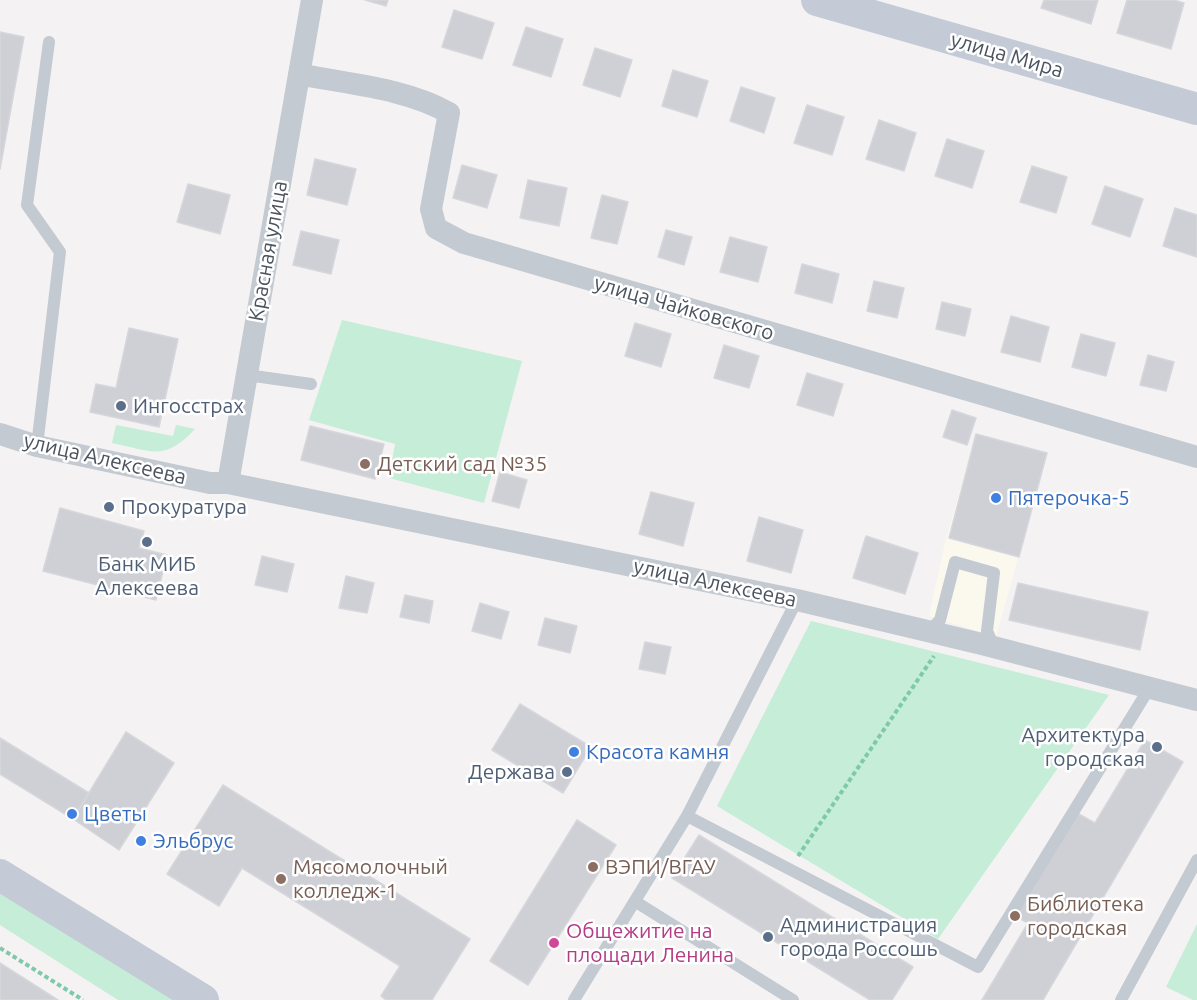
<!DOCTYPE html>
<html>
<head>
<meta charset="utf-8">
<style>
  body { margin:0 }
  canvas { display:block; background:#f4f2f2 }
</style>
</head>
<body>
<canvas width="1197" height="1000"></canvas>
<script>
const c = document.querySelector('canvas').getContext('2d');
c.lineJoin = 'round';
function fill(path, color) { c.fillStyle = color; c.fill(path, 'evenodd'); }
function stroke(path, color, width, dash) { c.strokeStyle = color; c.lineWidth = width; c.lineCap = dash ? 'butt' : 'round'; c.setLineDash(dash || []); c.stroke(path); }
function write(font, color, halo, rows, align = 'center') {
  c.font = font + ' Ubuntu,sans-serif'; c.lineWidth = 5; c.setLineDash([]); c.textBaseline = 'middle'; c.strokeStyle = halo; c.fillStyle = color; for (const [text, x, y, turn = 0] of rows) {
    c.save(); c.translate(x, y); c.rotate((+turn || 0) * Math.PI / 180); c.textAlign = isNaN(turn) ? turn : align; if (halo) c.strokeText(text, 0, 0); c.fillText(text, 0, 0); c.restore();
  }
}
fill(new Path2D(`
  M 976,434 L 1047,453 L 996,637 L 929,616 L 944,547 Z`), '#fbf9ee');
fill(new Path2D(`
  M 342,320 L 522,361 L 484,503 L 389,478 L 395,444 L 309,420 Z
  M 116,425 L 173,436 L 176,425 L 195,429 C 164,462 152,451 112,443 Z
  M 811,621 L 1109,695 L 938,939 L 717,806 Z
  M 0,891 L 174,1000 L 118,1000 L 0,925 Z
  M 1197,924 L 1197,1000 L 1193,1000 L 1166,987 Z`), '#c5edd8');
const building = new Path2D(`
  M 365,0 L 388,0 L 386,6 Z
  M 1044,0 L 1098,0 L 1091,24 L 1041,8 Z
  M 1127,0 L 1174,0 L 1184,3 L 1171,49 L 1117,33 Z
  M 454,10 L 494,23 L 482,59 L 442,47 Z
  M 526,27 L 563,39 L 551,77 L 513,65 Z
  M 0,32 L 24,37 L 0,169 Z
  M 595,48 L 632,60 L 620,97 L 583,85 Z
  M 673,70 L 708,81 L 697,117 L 662,106 Z
  M 741,87 L 775,98 L 764,133 L 730,121 Z
  M 807,105 L 844,117 L 832,155 L 794,143 Z
  M 879,120 L 916,133 L 904,171 L 866,159 Z
  M 947,139 L 984,151 L 972,188 L 935,176 Z
  M 315,159 L 356,169 L 347,205 L 307,195 Z
  M 462,165 L 497,175 L 487,208 L 453,198 Z
  M 1032,166 L 1067,177 L 1056,213 L 1020,202 Z
  M 528,180 L 567,188 L 559,226 L 520,218 Z
  M 188,184 L 230,195 L 220,234 L 177,222 Z
  M 1105,186 L 1143,199 L 1130,237 L 1092,224 Z
  M 602,195 L 628,202 L 617,244 L 591,238 Z
  M 1175,208 L 1197,215 L 1197,257 L 1163,246 Z
  M 666,230 L 692,237 L 684,265 L 658,257 Z
  M 301,231 L 339,240 L 331,274 L 293,265 Z
  M 730,237 L 767,247 L 758,282 L 720,272 Z
  M 802,264 L 839,274 L 832,303 L 795,293 Z
  M 874,281 L 904,288 L 897,318 L 867,311 Z
  M 942,302 L 971,309 L 965,336 L 936,329 Z
  M 1011,316 L 1049,327 L 1040,362 L 1001,352 Z
  M 635,323 L 671,334 L 661,367 L 625,356 Z
  M 129,328 L 178,339 L 159,427 L 90,412 L 96,384 L 116,388 Z
  M 1081,334 L 1115,343 L 1106,376 L 1072,367 Z
  M 724,345 L 759,356 L 749,388 L 714,378 Z
  M 1148,355 L 1174,362 L 1166,391 L 1140,385 Z
  M 807,373 L 843,384 L 833,416 L 797,405 Z
  M 952,410 L 976,418 L 967,445 L 943,437 Z
  M 310,426 L 384,444 L 375,479 L 301,460 Z
  M 976,434 L 1047,453 L 1019,557 L 949,538 Z
  M 500,472 L 527,480 L 519,508 L 492,501 Z
  M 651,492 L 694,503 L 683,546 L 639,534 Z
  M 60,508 L 144,531 L 139,548 L 167,555 L 156,600 L 43,571 Z
  M 759,517 L 803,530 L 791,573 L 747,561 Z
  M 866,536 L 918,553 L 905,594 L 853,578 Z
  M 262,556 L 294,564 L 287,592 L 255,585 Z
  M 346,576 L 374,583 L 367,613 L 339,608 Z
  M 1018,583 L 1148,612 L 1140,650 L 1009,620 Z
  M 405,595 L 433,601 L 429,623 L 400,617 Z
  M 480,603 L 509,612 L 501,639 L 472,631 Z
  M 545,618 L 577,626 L 570,653 L 538,645 Z
  M 645,642 L 671,647 L 665,674 L 639,669 Z
  M 520,704 L 591,747 L 563,793 L 492,750 Z
  M 126,732 L 174,763 L 119,850 L 73,819 Z
  M 0,738 L 89,793 L 73,819 L 0,774 Z
  M 1145,740 L 1183,762 L 1043,1000 L 982,1000 L 1028,923 L 1015,916 L 1077,813 L 1095,823 Z
  M 223,785 L 470,939 L 432,1000 L 386,1000 L 381,996 L 400,966 L 242,868 L 219,906 L 167,874 Z
  M 577,820 L 616,845 L 528,985 L 490,961 Z
  M 699,835 L 913,967 L 892,1000 L 870,1000 L 672,878 Z
  M 0,963 L 58,1000 L 0,1000 Z`);
fill(building, '#cfd0d5');
stroke(building, '#d6d7dc', 1.5);
stroke(new Path2D(`
  M 798,856 L 934,656
  M 0,948 L 83,1000`), '#7fc9ab', 4, [4.5, 3]);
stroke(new Path2D(`
  M 247,375 L 311,384
  M 37,446 L 60,252 L 27,205 L 49,42
  M 929,631 L 940,620 L 955,562 L 994,573 L 987,631 L 994,647
  M 687,816 L 978,967 L 1150,687
  M 636,902 L 793,1000
  M 574,1000 L 687,816 L 797,600
  M 1121,1000 L 1197,860`), '#c4cad2', 12);
stroke(new Path2D(`
  M 299,74 C 347,84 406,88 449,113 L 431,209 L 436,228 L 464,243 L 1197,457
  M 0,434 L 37,446 L 210,483 L 228,483 L 312,0
  M 228,483 L 797,600 L 982,644 L 1197,700`), '#c4cad2', 22);
stroke(new Path2D(`
  M 817,0 L 1197,109
  M 0,875 L 203,1000`), '#c4cbd6', 32);
for (const [x, y, r, color] of [
  [121,406,6,"#5c6f8a"],
  [365,464,6,"#8d6e63"],
  [996,498,6,"#3f7fe0"],
  [109,507,6,"#5c6f8a"],
  [147,542,6,"#5c6f8a"],
  [1157,747,6,"#5c6f8a"],
  [574,752,6,"#3f7fe0"],
  [567,772,6,"#5c6f8a"],
  [72,814,6,"#3f7fe0"],
  [141,841,6,"#3f7fe0"],
  [593,867,6,"#8d6e63"],
  [281,879,6,"#8d6e63"],
  [1015,916,6,"#8d6e63"],
  [768,937,6,"#5c6f8a"],
  [554,943,6,"#d1479c"]
]) { const dot = new Path2D(); dot.arc(x, y, r, 0, 2 * Math.PI); c.fillStyle = color; c.fill(dot); stroke(dot, '#fff', 2); }
write('21px', '#4b535e', '#fff', [
  ["улица Мира",1007,55,16],
  ["Красная улица",268,251,-80],
  ["улица Чайковского",684,308,16],
  ["улица Алексеева",105,459,13],
  ["улица Алексеева",715,583,12]
]);
write('21px', '#4e5e75', '#fff', [
  ["Ингосстрах",133,406],
  ["Прокуратура",121,507],
  ["Банк МИБ",147,564,"center"],
  ["Алексеева",147,588,"center"],
  ["Архитектура",1145,735,"right"],
  ["городская",1145,759,"right"],
  ["Держава",555,772,"right"],
  ["Администрация",780,925],
  ["города Россошь",780,949]
], 'left');
write('21px', '#785e54', '#fff', [
  ["Детский сад №35",377,464],
  ["Мясомолочный",293,867],
  ["колледж-1",293,891],
  ["ВЭПИ/ВГАУ",605,867],
  ["Библиотека",1027,904],
  ["городская",1027,928]
], 'left');
write('21px', '#366cbe', '#fff', [
  ["Пятерочка-5",1008,498],
  ["Красота камня",586,752],
  ["Цветы",84,814],
  ["Эльбрус",153,841]
], 'left');
write('21px', '#b23c85', '#fff', [
  ["Общежитие на",566,931],
  ["площади Ленина",566,955]
], 'left');
</script>
</body>
</html>
